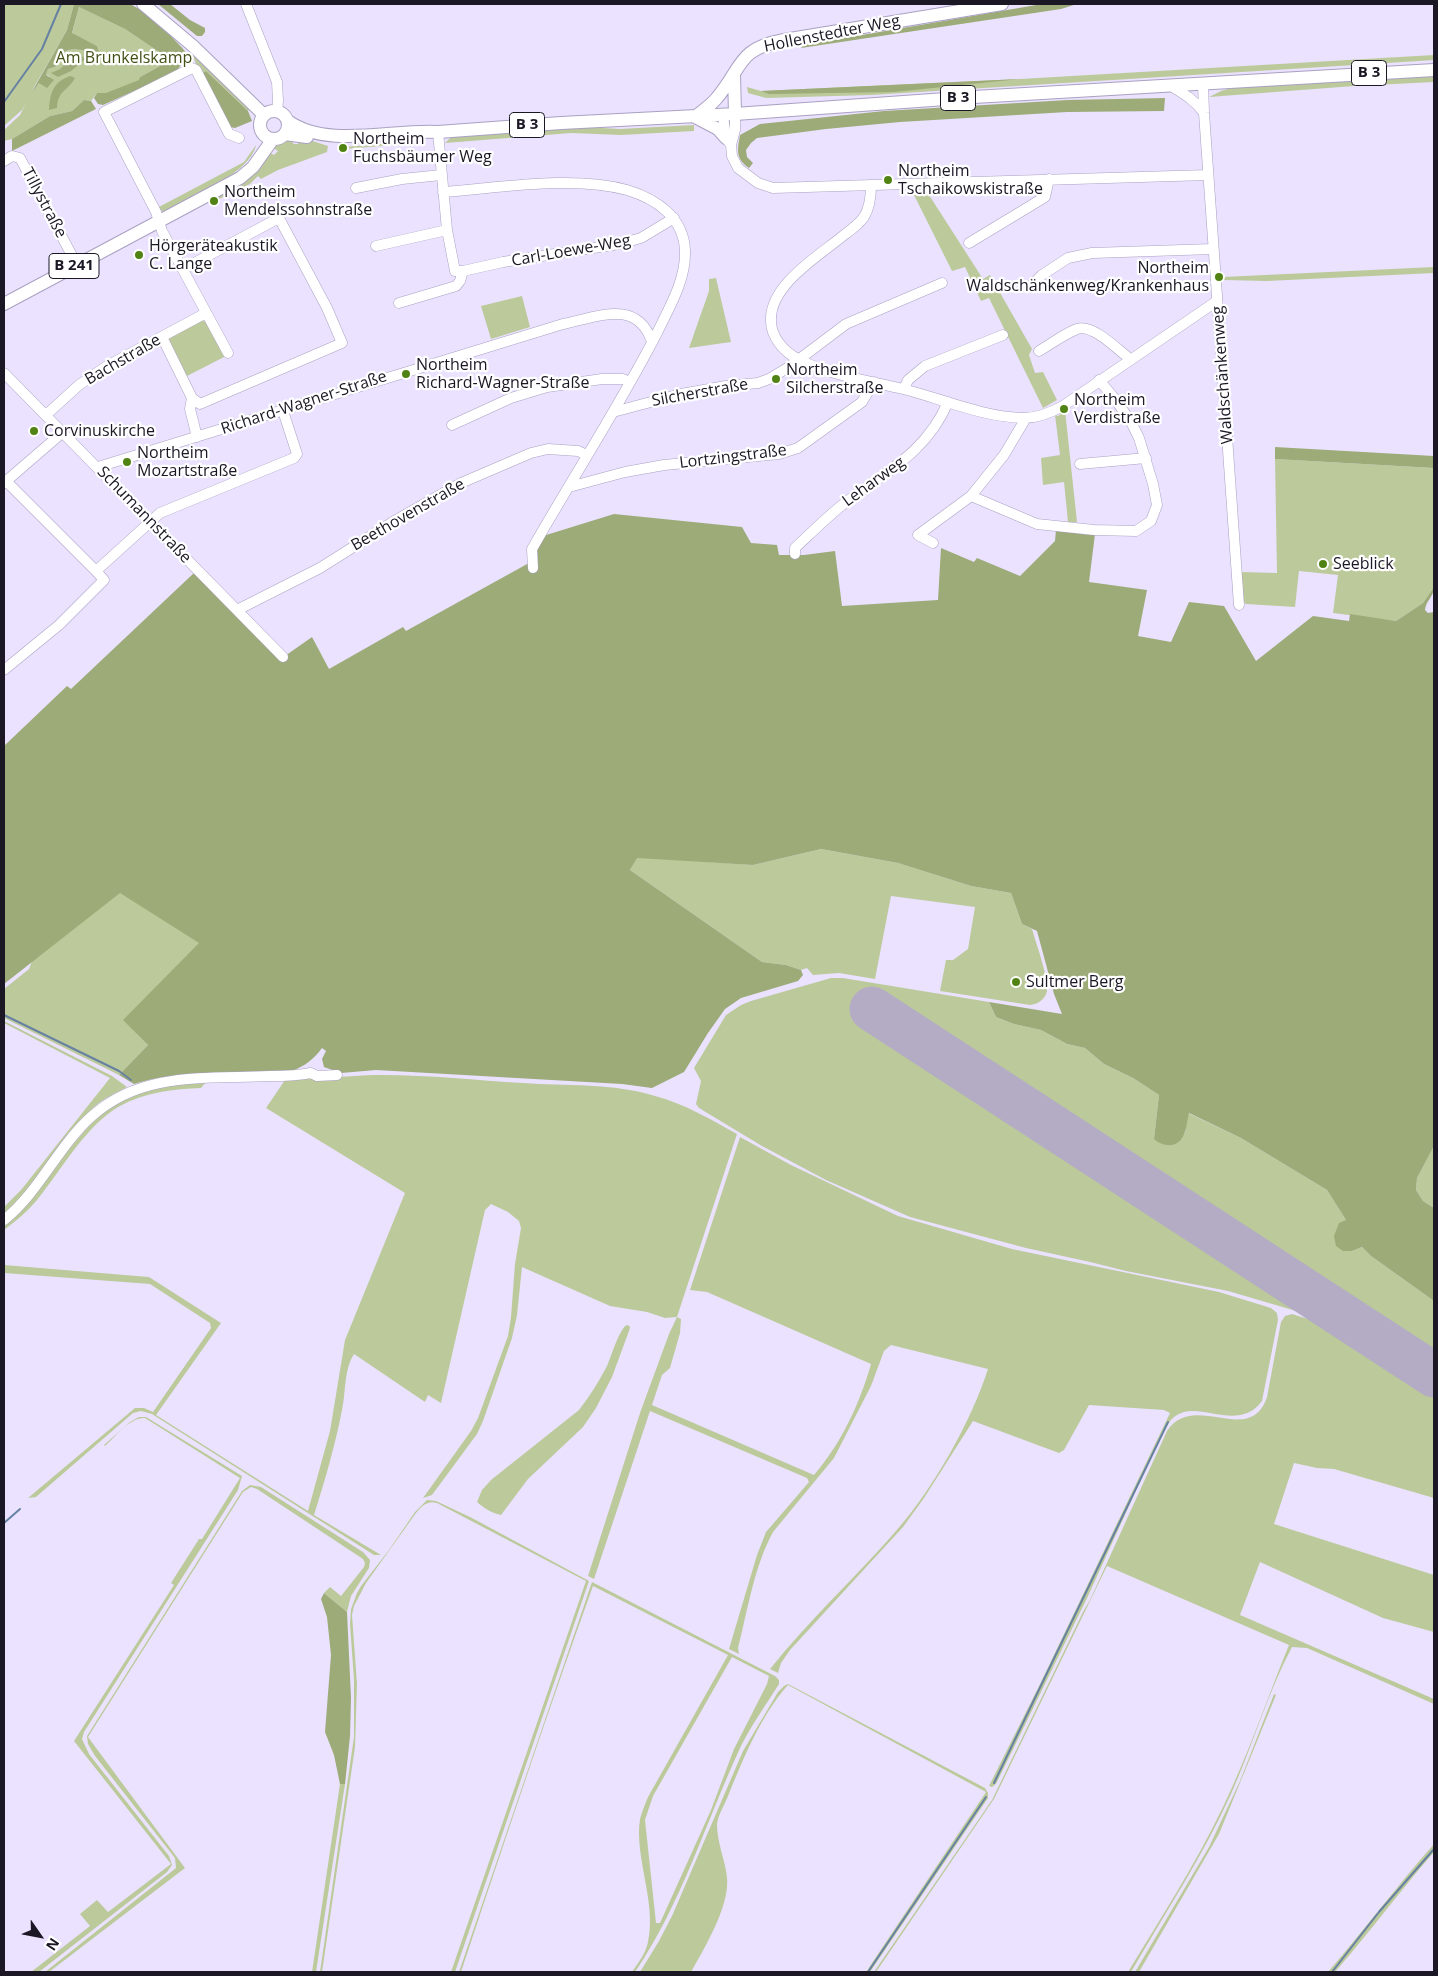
<!DOCTYPE html>
<html>
<head>
<meta charset="utf-8">
<style>
  body { margin:0 }
  #map { position:relative; width:1438px; height:1976px; overflow:hidden; background:#eae2ff; font-family:"Open Sans",sans-serif }
  canvas { display:block }
  .frame { position:absolute; inset:0; border:5px solid #1b1724; pointer-events:none }
  .north { position:absolute; left:15px; top:1911px; width:50px; height:50px; -webkit-text-stroke:4px #fff; paint-order:stroke; rotate:123deg; font-size:14px; font-weight:700; line-height:20px; text-align:center; color:#1b1724 }
  .north::after { content:''; display:block; margin:auto; width:18px; height:22px; background:#1b1724; clip-path:polygon(50% 0,100% 100%,50% 72%,0 100%) }
</style>
</head>
<body>
<div id="map">
<canvas width="1438" height="1976"></canvas>
<div class="frame"></div>
<div class="north">N</div>
</div>
<script>
const c = document.querySelector('canvas').getContext('2d');
c.lineJoin = 'round';
function fill(path, color) { c.fillStyle = color; c.fill(path, 'evenodd'); }
function stroke(path, color, width, dash) { c.strokeStyle = color; c.lineWidth = width; c.lineCap = dash ? 'butt' : 'round'; c.setLineDash(dash || []); c.stroke(path); }
function write(font, color, halo, rows, align = 'center') {
  c.font = font + ' "Open Sans",sans-serif'; c.lineWidth = 4.5; c.setLineDash([]); c.textBaseline = 'middle'; c.strokeStyle = halo; c.fillStyle = color; for (const [text, x, y, turn = 0] of rows) {
    c.save(); c.translate(x, y); c.rotate((+turn || 0) * Math.PI / 180); c.textAlign = isNaN(turn) ? turn : align; if (halo) c.strokeText(text, 0, 0); c.fillText(text, 0, 0); c.restore();
  }
}
fill(new Path2D(`
  M 4,4 L 74,4 L 67,30 L 33,89 L 34,90 L 39,83 L 50,76 L 46,75 L 48,69 L 55,67 L 61,61 L 56,56 L 57,53 L 62,53 C 73,46 85,52 97,46 L 72,34 L 79,7 L 125,29 L 171,60 L 140,77 L 140,80 L 106,94 L 97,93 L 91,101 L 84,100 L 72,111 L 50,116 L 12,139 L 4,141 L 4,130 L 20,115 L 26,103 L 22,110 L 4,126 Z
  M 191,53 L 250,109 L 248,111 L 206,71 L 201,74 Z
  M 1434,55 L 1434,60 L 1403,62 L 871,95 L 766,98 L 748,93 L 747,87 L 761,91 L 1020,79 Z
  M 1434,73 L 1434,82 L 1354,86 L 1209,97 L 1221,91 L 1231,88 Z
  M 694,125 L 694,131 L 621,135 L 571,133 L 445,143 L 451,137 L 585,127 L 620,129 Z
  M 294,136 L 292,142 L 294,144 L 298,144 L 300,137 L 328,146 L 327,152 L 278,170 L 261,179 L 258,176 L 250,184 L 215,201 L 214,199 L 227,190 L 266,151 L 274,155 L 278,151 L 270,146 L 277,141 Z
  M 421,141 L 420,143 L 344,149 L 343,147 Z
  M 256,145 C 250,174 189,198 164,212 L 157,208 L 244,162 Z
  M 913,193 L 929,195 L 983,279 L 990,275 L 1032,349 L 1029,355 L 1035,373 L 1043,372 L 1057,400 L 1043,408 L 989,298 L 981,301 L 965,267 L 952,271 Z
  M 1434,267 L 1434,273 L 1267,281 L 1223,280 L 1223,277 Z
  M 716,278 L 731,342 L 689,348 L 709,291 L 709,279 Z
  M 522,296 L 530,327 L 491,339 L 481,306 Z
  M 199,320 L 207,322 L 226,356 L 185,377 L 167,342 L 169,336 Z
  M 1065,410 L 1077,522 L 1068,522 L 1064,482 L 1043,485 L 1041,458 L 1060,455 L 1055,415 L 1058,416 L 1060,415 L 1059,413 Z
  M 1275,459 L 1434,468 L 1434,587 L 1423,603 L 1396,621 L 1333,613 L 1338,575 L 1299,571 L 1295,607 L 1246,604 L 1243,601 L 1241,572 L 1277,573 Z
  M 821,849 L 898,863 L 971,886 L 1011,893 L 1022,924 L 1032,929 C 1036,943 1049,979 1047,991 C 1045,1000 1038,1004 1030,1005 L 940,991 L 946,960 L 953,960 L 968,949 L 975,907 L 891,896 L 875,979 L 839,973 L 813,975 L 807,968 L 801,970 L 786,965 L 762,962 L 630,870 L 637,857 L 753,865 Z
  M 120,892 L 200,943 L 124,1020 L 148,1045 L 119,1075 L 4,1018 L 4,989 L 29,969 L 32,961 Z
  M 831,978 L 843,978 L 989,1002 L 996,1017 L 1014,1024 L 1041,1030 L 1067,1044 L 1085,1048 L 1104,1064 L 1133,1078 L 1159,1095 L 1154,1139 L 1185,1133 L 1188,1113 L 1241,1138 L 1327,1190 L 1346,1220 L 1352,1251 L 1362,1247 L 1371,1256 L 1434,1301 L 1434,1356 L 1320,1318 L 1228,1291 L 1126,1271 L 1090,1262 L 1026,1248 L 910,1217 L 826,1180 L 762,1146 L 699,1108 L 696,1104 L 701,1081 L 694,1068 L 726,1015 L 741,1005 L 751,1001 Z
  M 4,1021 L 112,1076 L 127,1087 C 116,1093 104,1098 94,1107 C 60,1139 39,1184 4,1214 L 4,1207 L 21,1190 L 110,1078 L 4,1023 Z
  M 372,1075 C 422,1074 473,1080 523,1083 C 566,1086 614,1083 655,1096 C 685,1104 710,1119 737,1134 L 677,1317 L 681,1319 L 680,1333 L 670,1368 L 662,1375 L 652,1405 L 814,1475 C 842,1442 859,1405 871,1364 L 707,1292 L 690,1290 L 740,1137 L 791,1165 L 898,1216 L 1012,1249 L 1219,1292 L 1271,1308 L 1277,1313 L 1278,1320 L 1262,1401 C 1236,1436 1194,1394 1171,1420 C 1166,1426 1163,1434 1159,1440 L 1088,1596 L 996,1784 L 992,1787 L 989,1786 L 1040,1684 L 1170,1413 L 1164,1410 L 1089,1405 L 1064,1450 L 1059,1453 L 973,1421 L 924,1498 L 903,1527 L 790,1650 L 781,1663 L 778,1673 L 770,1669 C 809,1620 855,1578 896,1531 C 933,1489 971,1422 988,1369 L 891,1345 L 884,1351 L 871,1386 L 834,1458 L 773,1532 C 754,1567 748,1609 738,1648 L 739,1654 L 729,1649 L 757,1555 L 766,1532 L 809,1482 L 807,1478 L 650,1411 L 594,1579 L 588,1576 L 640,1413 L 669,1334 L 677,1317 L 665,1318 L 647,1312 L 610,1306 L 522,1267 L 517,1315 L 512,1338 L 483,1421 L 477,1434 L 432,1495 L 423,1498 L 471,1431 L 478,1418 L 508,1336 L 511,1317 L 515,1264 L 521,1228 L 519,1221 L 508,1212 L 491,1204 L 485,1210 L 441,1403 L 428,1395 L 425,1402 L 354,1354 C 344,1369 346,1392 342,1410 C 335,1446 325,1480 314,1515 L 381,1555 L 374,1555 L 152,1414 L 141,1411 L 133,1413 L 36,1497 L 28,1498 L 135,1408 L 144,1408 L 153,1412 L 211,1328 L 210,1323 L 150,1284 L 4,1273 L 4,1265 L 149,1277 L 221,1323 L 156,1415 L 308,1511 L 330,1431 L 345,1340 L 405,1193 L 266,1108 L 285,1080 Z
  M 205,1083 L 201,1088 C 174,1089 145,1092 120,1106 C 86,1125 62,1169 37,1200 C 28,1211 16,1221 4,1230 L 4,1224 L 88,1127 C 125,1090 155,1086 205,1083 Z
  M 1434,1146 L 1434,1208 L 1423,1201 L 1416,1190 L 1417,1178 Z
  M 1292,1314 L 1434,1359 L 1434,1498 L 1334,1469 L 1317,1468 L 1294,1463 L 1274,1524 L 1434,1575 L 1434,1632 L 1383,1618 L 1260,1562 L 1240,1615 L 1434,1699 L 1434,1704 L 1307,1648 L 1292,1647 C 1267,1694 1253,1745 1231,1794 C 1203,1856 1165,1913 1131,1972 L 1128,1972 C 1161,1918 1195,1865 1223,1807 C 1248,1755 1267,1699 1289,1645 L 1107,1566 L 994,1799 L 876,1972 L 874,1972 L 992,1800 L 1083,1612 L 1090,1600 L 1167,1431 C 1194,1390 1250,1448 1267,1397 L 1281,1322 L 1285,1316 Z
  M 628,1325 L 630,1327 L 629,1331 L 612,1377 L 596,1408 L 583,1427 L 528,1479 L 501,1515 C 491,1513 484,1508 477,1502 L 482,1490 L 491,1480 L 579,1410 C 590,1396 599,1381 607,1366 C 613,1352 616,1338 625,1326 Z
  M 139,1417 L 146,1417 L 242,1476 L 238,1490 L 84,1732 L 82,1739 L 89,1754 L 169,1856 L 172,1865 L 167,1872 L 39,1972 L 31,1972 L 90,1926 L 80,1914 L 97,1900 L 108,1912 L 171,1864 L 74,1741 L 174,1585 L 171,1583 L 199,1539 L 202,1539 L 240,1478 L 145,1418 C 130,1417 115,1437 105,1446 L 104,1445 L 130,1422 Z
  M 250,1485 L 261,1487 L 363,1552 L 370,1560 L 369,1568 L 351,1596 L 347,1612 L 324,1593 L 330,1587 L 341,1596 L 364,1567 L 365,1563 L 363,1559 L 257,1489 L 251,1487 L 243,1492 L 88,1737 L 185,1868 L 49,1972 L 45,1972 L 176,1868 L 175,1858 L 95,1756 L 88,1744 L 87,1736 L 242,1491 Z
  M 427,1500 L 436,1501 L 472,1518 L 589,1581 L 455,1972 L 451,1972 L 586,1581 L 437,1503 C 427,1500 422,1506 416,1513 L 366,1583 L 354,1606 L 352,1615 L 357,1684 L 355,1747 L 322,1972 L 320,1972 L 354,1737 L 354,1680 L 350,1624 L 351,1609 L 357,1593 L 361,1586 L 389,1550 L 415,1512 Z
  M 592,1582 L 775,1676 L 779,1680 L 779,1684 C 766,1705 752,1724 741,1746 C 706,1821 682,1903 635,1972 L 632,1972 C 638,1963 646,1953 648,1942 C 657,1903 634,1857 640,1819 C 642,1812 645,1804 648,1797 L 728,1655 L 593,1586 C 547,1714 504,1843 461,1972 L 459,1972 ZM 732,1657 L 769,1676 L 767,1684 L 734,1749 L 711,1810 L 660,1923 L 656,1923 L 645,1820 L 653,1796 Z
  M 788,1684 L 985,1788 L 988,1793 L 988,1798 L 870,1972 L 866,1972 L 986,1792 L 788,1685 C 760,1717 744,1757 728,1796 C 725,1804 718,1815 717,1824 C 717,1842 725,1860 727,1877 C 730,1906 705,1947 691,1972 L 640,1972 L 659,1941 L 672,1916 L 743,1751 L 778,1692 L 784,1686 Z
  M 1274,1694 L 1276,1695 L 1219,1834 L 1139,1972 L 1135,1972 L 1209,1847 L 1240,1781 Z
  M 340,1784 L 345,1784 L 316,1972 L 312,1972 Z
  M 1434,1844 L 1434,1852 C 1400,1891 1369,1933 1335,1972 L 1328,1972 C 1364,1930 1397,1886 1434,1844 Z`), '#bcca9b');
fill(new Path2D(`
  M 74,4 C 86,4 120,1 129,4 C 144,8 180,44 190,57 L 183,62 L 176,72 L 103,105 L 98,104 L 94,98 L 97,93 L 106,93 L 139,80 L 140,77 L 171,60 L 125,29 L 79,7 L 72,33 L 97,46 L 99,54 L 90,56 L 87,51 C 77,49 71,48 62,53 L 57,53 L 56,56 L 61,61 L 55,67 L 48,69 L 46,75 L 54,80 L 47,88 L 39,83 L 34,90 L 33,90 L 67,30 Z
  M 158,4 L 170,4 L 190,20 L 205,28 L 205,32 L 202,36 L 197,36 Z
  M 1042,4 L 1077,4 L 1061,9 L 801,48 L 804,45 Z
  M 76,54 L 81,55 L 85,59 L 71,71 L 58,77 L 51,73 L 60,69 Z
  M 206,71 L 248,111 L 252,121 L 235,128 L 230,127 L 201,74 Z
  M 70,76 L 75,78 C 67,92 58,90 57,108 L 49,110 C 50,93 53,82 70,76 Z
  M 1020,79 L 894,92 L 769,94 L 761,91 Z
  M 1165,98 L 1164,111 L 1067,112 L 900,122 L 826,129 L 757,138 L 751,143 L 746,150 L 747,157 L 753,163 L 749,168 C 736,159 737,151 740,135 L 760,124 L 884,111 L 1068,100 Z
  M 84,100 L 91,101 L 96,109 L 12,151 L 12,139 L 50,116 L 72,111 Z
  M 1275,447 L 1434,456 L 1434,468 L 1275,459 Z
  M 614,514 L 742,527 L 751,543 L 777,545 L 779,555 L 804,555 L 835,551 L 842,606 L 938,600 L 941,548 L 974,562 L 977,558 L 1020,576 L 1055,541 L 1056,530 L 1095,534 L 1089,582 L 1147,590 L 1138,636 L 1171,642 L 1189,602 L 1224,606 L 1256,661 L 1313,616 L 1349,621 L 1350,614 L 1396,621 L 1423,603 L 1434,587 C 1434,597 1426,600 1425,610 L 1428,613 L 1434,612 L 1434,1146 L 1417,1178 L 1416,1190 L 1423,1201 L 1434,1208 L 1434,1301 L 1371,1256 L 1362,1247 L 1352,1251 L 1343,1251 L 1336,1246 L 1334,1236 L 1339,1223 L 1346,1220 L 1327,1190 L 1241,1138 L 1189,1113 C 1187,1120 1187,1128 1184,1134 C 1179,1148 1164,1148 1154,1139 L 1159,1095 L 1133,1078 L 1104,1064 L 1085,1048 L 1067,1044 L 1041,1030 L 1014,1024 L 996,1017 L 989,1002 L 1062,1014 L 1054,994 L 1037,931 L 1022,924 L 1011,893 L 971,886 L 898,863 L 821,849 L 753,865 L 637,858 L 630,870 L 762,962 L 786,965 L 801,970 L 803,975 L 798,981 L 741,998 L 725,1009 L 708,1033 L 684,1072 L 652,1088 L 622,1084 L 376,1070 L 341,1073 L 324,1067 L 322,1059 L 326,1051 L 322,1048 C 314,1059 305,1066 292,1071 C 244,1073 179,1069 134,1084 L 119,1075 L 148,1045 L 123,1020 L 199,943 L 120,893 L 4,984 L 4,746 L 67,686 L 71,689 L 195,572 L 285,656 L 312,637 L 329,669 L 403,627 L 406,631 L 538,558 L 536,548 L 543,536 Z
  M 324,1593 L 347,1612 L 351,1698 L 350,1736 L 345,1784 L 340,1784 L 334,1755 L 325,1732 L 331,1655 L 327,1617 L 321,1599 Z`), '#9cab77');
stroke(new Path2D(`
  M 4,102 L 42,49 L 61,4
  M 4,1015 L 119,1071 L 131,1080
  M 4,1523 L 20,1509
  M 994,1783 L 1168,1422
  M 868,1972 L 986,1797
  M 1332,1972 L 1379,1912 L 1434,1849`), '#6681a2', 2);
stroke(new Path2D(`
  M 872,1009 L 1434,1375`), '#b3acc4', 45);
const minor = new Path2D(`
  M 246,4 L 277,82 L 278,101 L 277,111
  M 1203,84 L 1204,113 L 1239,605
  M 1171,86 C 1184,94 1195,100 1204,113
  M 723,115 L 726,138 L 731,145 L 732,156 L 738,168 L 758,183 L 773,188 L 1208,175
  M 438,132 L 447,230 L 455,271 L 463,271 L 503,262 L 619,244 L 641,238 L 674,218
  M 731,145 L 735,130 L 735,114
  M 4,161 L 12,156 L 20,158 L 77,265
  M 871,185 C 871,196 870,207 864,217 C 859,224 851,230 844,235 C 820,255 769,285 771,321 C 771,337 784,352 798,359 C 827,375 871,381 903,389 C 943,399 982,417 1024,418 C 1037,418 1052,412 1063,406 L 1217,301
  M 356,188 L 402,179 L 441,175
  M 443,192 C 499,188 573,175 627,190 C 657,199 684,218 685,251 C 686,280 669,308 657,333 C 619,407 573,477 532,549 L 533,568
  M 969,243 L 1045,197 L 1049,179
  M 376,246 L 447,230
  M 183,269 L 279,218 L 327,308 L 342,343 L 200,404 L 192,398
  M 1032,285 L 1042,275 L 1068,258 L 1092,253 L 1213,249
  M 399,303 L 456,286 L 460,281 L 463,271
  M 162,337 L 192,398 L 190,409 L 197,437
  M 1039,351 C 1051,344 1064,334 1077,329 C 1093,324 1117,349 1130,359
  M 228,353 L 162,231 L 156,212 L 104,112 L 192,68 L 196,70 L 229,134 L 239,138
  M 4,373 L 283,657
  M 904,389 L 908,380 L 925,366 L 1003,335
  M 613,412 L 681,394 L 726,386 L 758,383 L 769,379 L 789,367 L 846,324 L 942,283
  M 46,415 L 79,385 L 107,366 L 206,313
  M 452,425 L 511,398 L 547,387 L 602,379 L 623,379 L 630,382
  M 1080,464 L 1146,458
  M 98,467 L 563,324 C 598,317 637,298 652,342
  M 6,481 L 96,571
  M 4,483 L 63,432
  M 569,487 L 625,472 L 664,465 L 779,454 L 798,448 L 862,402 L 874,382
  M 971,496 L 1037,524 L 1094,530 L 1136,531 L 1151,521 L 1157,505 L 1153,484 L 1139,438 L 1131,422 L 1115,399 L 1099,380
  M 933,543 L 918,535 L 971,496 L 1004,455 L 1026,418
  M 795,554 L 795,548 C 810,534 825,519 841,506 C 883,473 926,454 948,402
  M 237,610 L 320,568 L 396,520 L 461,483 L 531,453 L 548,449 L 578,451 L 587,455
  M 4,670 L 59,625 L 104,580 L 96,571 L 160,513 L 294,458 L 297,454 L 283,411
  M 4,1220 C 40,1191 58,1146 92,1116 C 142,1071 207,1079 269,1076 C 283,1076 297,1076 311,1073 L 317,1076 L 337,1075`);
const major = new Path2D(`
  M 143,4 L 193,46 L 264,115
  M 734,74 L 735,114
  M260 125a14 14 0 1 1 28 0a14 14 0 1 1-28 0Z
  M 695,117 C 702,111 710,106 716,99 C 743,68 736,49 784,40 L 1002,4
  M 697,118 L 718,129 L 726,138
  M 288,121 C 327,149 393,129 438,132 L 561,123 L 735,114 L 974,97 L 1434,70
  M 285,134 L 307,137
  M 4,304 L 240,178 L 253,167 L 273,139`);
stroke(minor, '#aaa1c2', 11);
stroke(major, '#aaa1c2', 14);
stroke(minor, '#fff', 10);
stroke(major, '#fff', 12);
for (const [x, y, r, color] of [
  [343,148,5,"#518214"],
  [888,180,5,"#518214"],
  [214,201,5,"#518214"],
  [139,255,5,"#518214"],
  [1219,277,5,"#518214"],
  [406,374,5,"#518214"],
  [776,379,5,"#518214"],
  [1064,409,5,"#518214"],
  [34,431,5,"#518214"],
  [127,462,5,"#518214"],
  [1323,564,5,"#518214"],
  [1016,982,5,"#518214"]
]) { const dot = new Path2D(); dot.arc(x, y, r, 0, 2 * Math.PI); c.fillStyle = color; c.fill(dot); stroke(dot, '#fff', 2); }
for (const [x, y, w] of [
  [1369,73,35],
  [958,98,35],
  [527,125,35],
  [74,266,50]
]) { const box = new Path2D(); box.roundRect(x - w / 2, y - 12.5, w, 25, 4); c.fillStyle = '#fff'; c.fill(box); stroke(box, '#1b1724', 1); }
write('bold 15px', '#1b1724', null, [
  ["B 3",1369,73],
  ["B 3",958,98],
  ["B 3",527,125],
  ["B 241",74,266]
]);
write('16px', '#1b1724', '#fff', [
  ["Hollenstedter Weg",832,34,-11],
  ["Tillystraße",44,203,62],
  ["Carl-Loewe-Weg",571,251,-10],
  ["Bachstraße",123,360,-30],
  ["Waldschänkenweg",1223,375,-94],
  ["Silcherstraße",700,393,-10],
  ["Richard-Wagner-Straße",304,403,-18],
  ["Lortzingstraße",733,457,-7],
  ["Leharweg",874,482,-36],
  ["Schumannstraße",144,515,46],
  ["Beethovenstraße",408,515,-30]
]);
write('16px', '#435117', '#fff', [
  ["Am Brunkelskamp",124,58]
]);
write('16px', '#1b1724', '#fff', [
  ["Northeim",353,139],
  ["Fuchsbäumer Weg",353,157],
  ["Northeim",898,171],
  ["Tschaikowskistraße",898,189],
  ["Northeim",224,192],
  ["Mendelssohnstraße",224,210],
  ["Hörgeräteakustik",149,246],
  ["C. Lange",149,264],
  ["Northeim",1209,268,"right"],
  ["Waldschänkenweg/Krankenhaus",1209,286,"right"],
  ["Northeim",416,365],
  ["Richard-Wagner-Straße",416,383],
  ["Northeim",786,370],
  ["Silcherstraße",786,388],
  ["Northeim",1074,400],
  ["Verdistraße",1074,418],
  ["Corvinuskirche",44,431],
  ["Northeim",137,453],
  ["Mozartstraße",137,471],
  ["Seeblick",1333,564],
  ["Sultmer Berg",1026,982]
], 'left');
</script>
</body>
</html>
